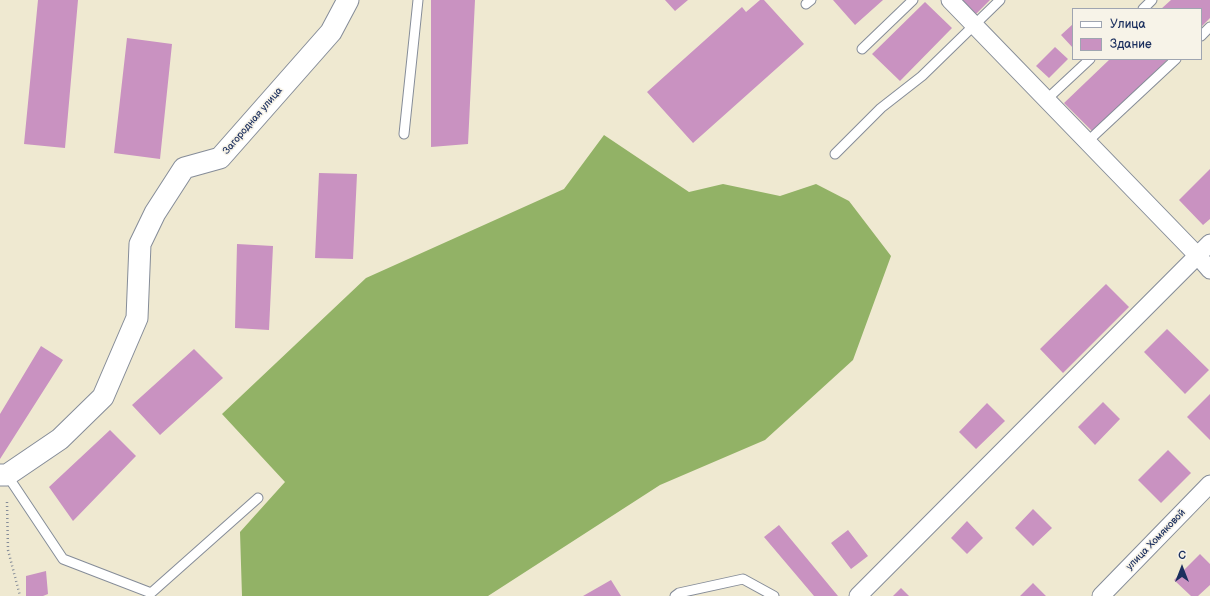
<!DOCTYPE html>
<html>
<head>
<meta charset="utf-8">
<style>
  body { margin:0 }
  #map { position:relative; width:1210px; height:596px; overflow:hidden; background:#efe9d1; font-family:"Balsamiq Sans",sans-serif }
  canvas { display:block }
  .legend { position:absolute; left:1072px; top:8px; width:130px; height:52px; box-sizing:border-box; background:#f7f3e8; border:1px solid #9fa5b1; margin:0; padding:5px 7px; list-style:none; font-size:12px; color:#1b2f5e }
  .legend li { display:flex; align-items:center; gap:8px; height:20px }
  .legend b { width:20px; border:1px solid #9fa5b1 }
  .north { position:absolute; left:1162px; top:548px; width:40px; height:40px; -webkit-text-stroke:3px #f7f3e8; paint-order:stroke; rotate:0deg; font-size:11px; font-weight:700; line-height:16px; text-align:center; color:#1b2f5e }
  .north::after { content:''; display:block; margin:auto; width:14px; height:18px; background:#1b2f5e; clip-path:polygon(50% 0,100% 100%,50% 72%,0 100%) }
</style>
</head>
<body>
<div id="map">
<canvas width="1210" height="596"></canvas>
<ul class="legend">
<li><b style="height:5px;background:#fff"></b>Улица</li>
<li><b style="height:11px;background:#c992c1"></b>Здание</li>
</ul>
<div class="north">С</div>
</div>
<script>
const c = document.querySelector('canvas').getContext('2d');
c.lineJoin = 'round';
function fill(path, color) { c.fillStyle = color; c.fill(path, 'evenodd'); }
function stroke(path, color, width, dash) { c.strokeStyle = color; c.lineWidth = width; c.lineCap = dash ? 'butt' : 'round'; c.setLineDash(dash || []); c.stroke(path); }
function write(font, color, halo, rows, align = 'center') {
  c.font = font + ' "Balsamiq Sans",sans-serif'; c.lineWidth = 3; c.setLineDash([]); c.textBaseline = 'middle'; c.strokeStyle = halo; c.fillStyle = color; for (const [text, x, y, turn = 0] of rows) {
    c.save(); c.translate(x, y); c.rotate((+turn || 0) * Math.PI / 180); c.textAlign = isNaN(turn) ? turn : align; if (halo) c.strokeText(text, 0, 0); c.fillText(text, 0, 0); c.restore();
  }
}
fill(new Path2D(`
  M 604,135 L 689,192 L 723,184 L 780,196 L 816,184 L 849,201 L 891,256 L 853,360 L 765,440 L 660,485 L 488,596 L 242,596 L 240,532 L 285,482 L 222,414 L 366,278 L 564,189 Z`), '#92b266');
fill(new Path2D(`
  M 38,0 L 78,0 L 65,148 L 24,144 Z
  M 431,0 L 475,0 L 468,144 L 431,147 Z
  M 665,0 L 688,0 L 675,11 Z
  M 760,0 L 764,0 L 804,44 L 693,143 L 647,92 L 742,7 L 746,12 Z
  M 833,0 L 883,0 L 855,25 Z
  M 962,0 L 990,0 L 976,14 Z
  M 1171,0 L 1210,0 L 1210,18 L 1201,27 L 1201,9 L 1161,9 Z
  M 925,2 L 952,28 L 900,81 L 872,54 Z
  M 1073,24 L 1073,48 L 1061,35 Z
  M 127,38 L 172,44 L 160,159 L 114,153 Z
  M 1055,47 L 1068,59 L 1049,78 L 1036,66 Z
  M 1110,59 L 1168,59 L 1093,132 L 1064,103 Z
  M 1210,169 L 1210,219 L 1203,225 L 1179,200 Z
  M 319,173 L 357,174 L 353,259 L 315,258 Z
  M 237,244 L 273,246 L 269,330 L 235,328 Z
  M 1106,284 L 1129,307 L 1063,373 L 1040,349 Z
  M 1167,329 L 1209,370 L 1185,394 L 1144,352 Z
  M 41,346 L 63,360 L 0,459 L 0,414 Z
  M 194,349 L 223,378 L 160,435 L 132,405 Z
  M 1210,394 L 1210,440 L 1187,417 Z
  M 1103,402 L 1120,419 L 1095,445 L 1078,427 Z
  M 987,403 L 1005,421 L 976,449 L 959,432 Z
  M 110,430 L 136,456 L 73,521 L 49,487 Z
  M 1168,450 L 1191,473 L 1161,503 L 1138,480 Z
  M 1033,509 L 1052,528 L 1033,546 L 1015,528 Z
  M 967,521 L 983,538 L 967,554 L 951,538 Z
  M 779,525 L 838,596 L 814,596 L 764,537 Z
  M 848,530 L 868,556 L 851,569 L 831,543 Z
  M 1200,554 L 1210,564 L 1210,585 L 1198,596 L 1191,596 L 1174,580 Z
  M 46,571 L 48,594 L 43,596 L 26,596 L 26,576 Z
  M 611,580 L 621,596 L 583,596 Z
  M 1033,583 L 1046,596 L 1020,596 Z
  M 901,588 L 909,596 L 893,596 Z`), '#c992c1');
const service = new Path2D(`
  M 806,4 L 811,0
  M 1143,9 L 1152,0
  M 1201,36 L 1210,27
  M 862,49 L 913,0
  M 1046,100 L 1090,59
  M 404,134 L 418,0
  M 1087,142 L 1176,59
  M 835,154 L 881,108 L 922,76 L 1000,0
  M 7,475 L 63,559 L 151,593 L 258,498
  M 675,596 L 679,593 L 743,579 L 774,596`);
const minor = new Path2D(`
  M 950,0 L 1197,255 L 1210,270
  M 858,596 L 1210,243
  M 1101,596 L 1210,484`);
const tertiary = new Path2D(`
  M 0,475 L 7,475 L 60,439 L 103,397 L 137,318 L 140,244 L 155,213 L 184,168 L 220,158 L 331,32 L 348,0`);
stroke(service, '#858c98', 11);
stroke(minor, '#858c98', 19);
stroke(tertiary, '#858c98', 23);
stroke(new Path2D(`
  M 7,502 L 8,550 L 20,596`), '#858c98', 2.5, [1, 3]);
stroke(service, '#fff', 9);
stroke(minor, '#fff', 17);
stroke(tertiary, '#fff', 21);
write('10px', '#1b2f5e', '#f7f3e8', [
  ["Загородная улица",253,121,-49],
  ["улица Хомяковой",1156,540,-46]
]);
</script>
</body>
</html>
